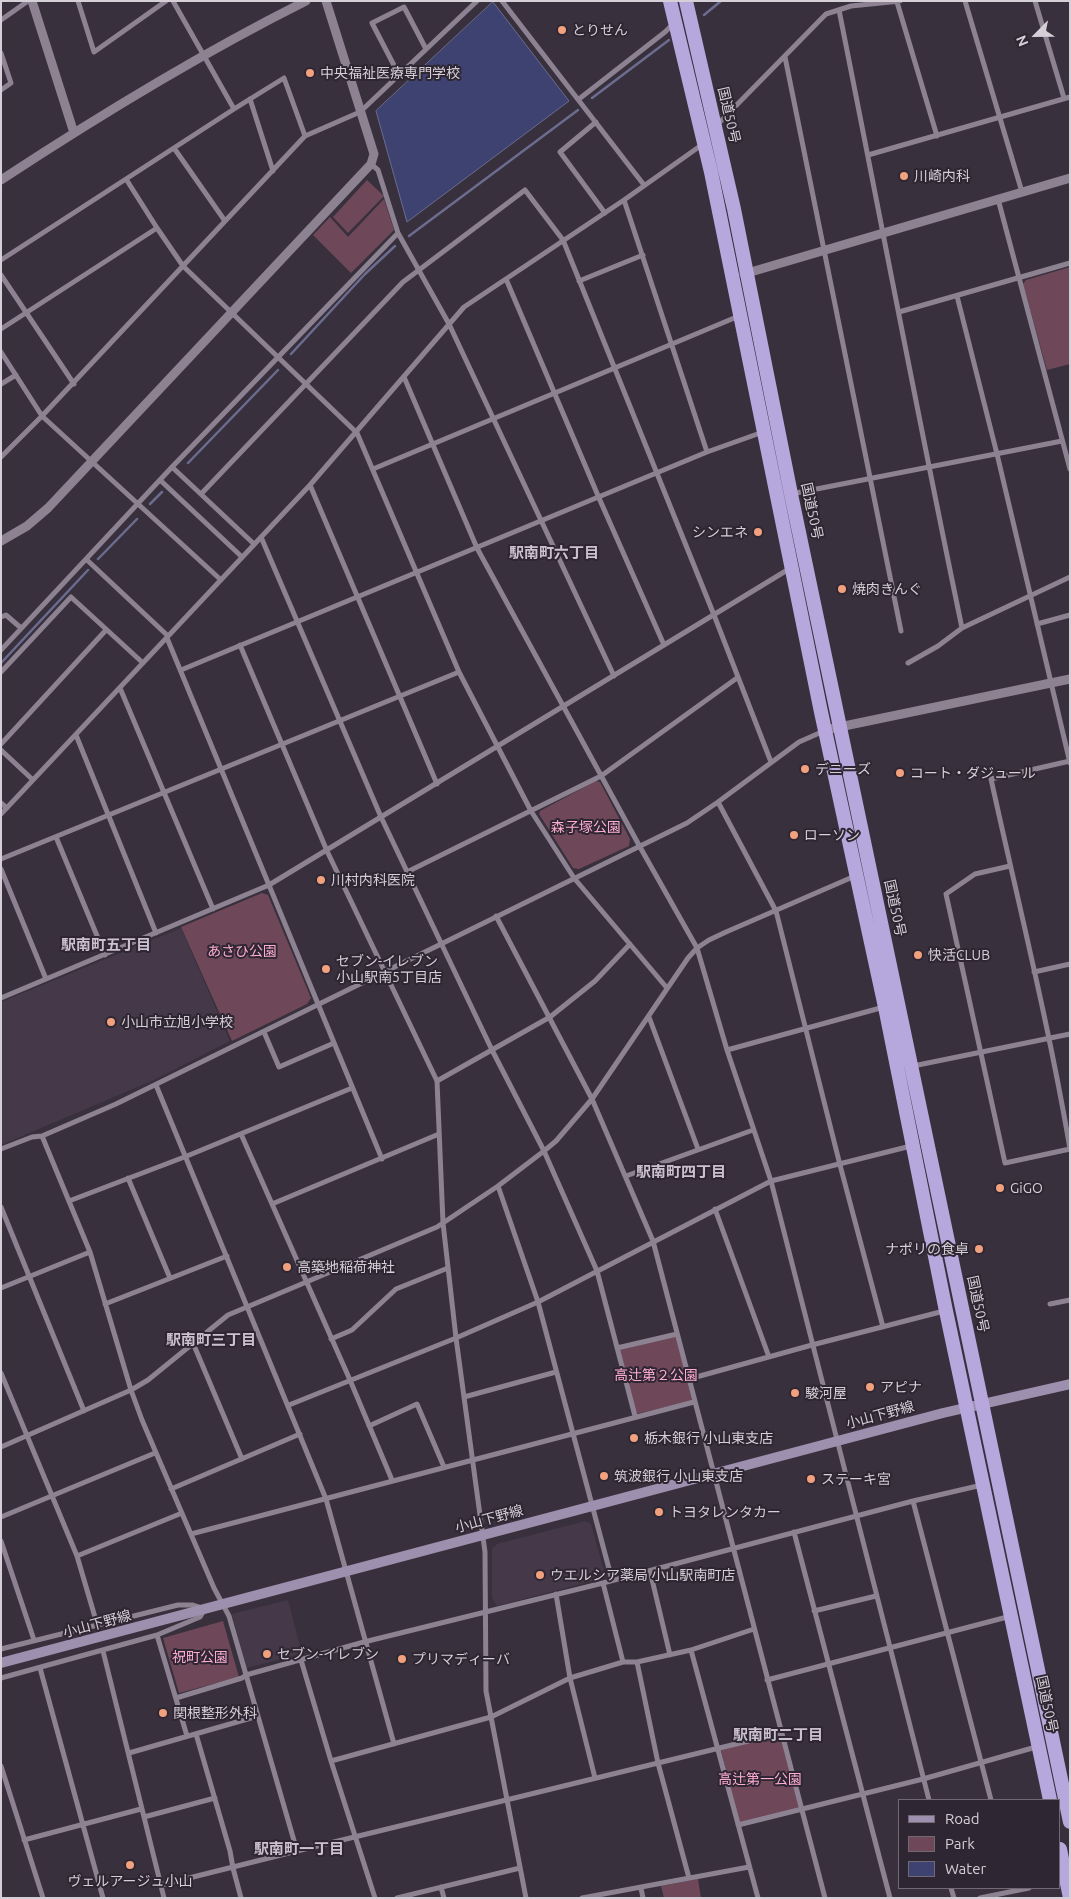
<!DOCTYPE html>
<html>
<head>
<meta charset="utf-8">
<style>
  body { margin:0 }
  #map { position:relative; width:1071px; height:1899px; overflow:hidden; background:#38303c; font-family:Ubuntu,sans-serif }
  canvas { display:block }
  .frame { position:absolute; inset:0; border:2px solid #d5cfd7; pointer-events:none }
  .legend { position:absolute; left:898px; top:1799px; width:162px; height:90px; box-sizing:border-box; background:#2e2632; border:1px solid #716a74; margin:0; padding:6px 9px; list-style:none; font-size:15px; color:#d5cfd7 }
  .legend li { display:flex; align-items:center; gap:10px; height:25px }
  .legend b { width:25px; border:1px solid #716a74 }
  .north { position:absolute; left:1011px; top:10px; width:50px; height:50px; -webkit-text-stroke:4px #2e2632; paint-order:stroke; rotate:247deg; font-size:14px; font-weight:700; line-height:20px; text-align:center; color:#d5cfd7 }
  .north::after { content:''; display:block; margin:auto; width:18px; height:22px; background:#d5cfd7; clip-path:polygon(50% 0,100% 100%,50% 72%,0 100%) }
</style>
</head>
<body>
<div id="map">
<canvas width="1071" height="1899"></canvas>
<div class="frame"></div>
<ul class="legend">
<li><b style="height:6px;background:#9c90ae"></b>Road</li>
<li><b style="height:14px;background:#6e4859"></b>Park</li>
<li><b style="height:14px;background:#3e4270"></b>Water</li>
</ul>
<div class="north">N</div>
</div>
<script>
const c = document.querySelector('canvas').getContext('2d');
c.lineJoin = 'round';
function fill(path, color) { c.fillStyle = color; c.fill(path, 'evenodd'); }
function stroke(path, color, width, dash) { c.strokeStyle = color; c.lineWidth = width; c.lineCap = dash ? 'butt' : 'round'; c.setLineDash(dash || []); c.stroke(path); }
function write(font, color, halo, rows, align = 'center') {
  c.font = font + ' Ubuntu,"Noto Sans JP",sans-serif'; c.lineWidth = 4; c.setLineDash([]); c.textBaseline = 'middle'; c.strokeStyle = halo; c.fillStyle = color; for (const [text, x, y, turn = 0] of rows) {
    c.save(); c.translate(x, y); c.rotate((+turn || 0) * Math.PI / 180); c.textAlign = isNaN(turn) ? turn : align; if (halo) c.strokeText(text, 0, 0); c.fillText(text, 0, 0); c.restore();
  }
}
fill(new Path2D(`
  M 181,928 L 230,1041 L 154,1080 L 1,1145 L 1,1002 Z
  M 585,1521 L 591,1524 L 605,1574 L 600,1579 L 497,1606 L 492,1598 L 492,1549 L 497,1544 Z
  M 288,1600 L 302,1654 L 246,1668 L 232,1614 Z`), '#443849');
fill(new Path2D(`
  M 367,180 L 384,196 L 348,233 L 333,217 Z
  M 384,199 L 394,230 L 351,273 L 313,235 L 330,217 L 348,237 Z
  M 1070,267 L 1070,364 L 1047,370 L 1023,284 L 1026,280 Z
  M 596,781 L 600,782 L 630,839 L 629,846 L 579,869 L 573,868 L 539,814 L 540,811 Z
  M 262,893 L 268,895 L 311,998 L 307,1004 L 232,1041 L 181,927 Z
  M 676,1335 L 692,1401 L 636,1414 L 619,1350 Z
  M 223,1621 L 239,1677 L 179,1693 L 163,1638 Z
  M 780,1735 L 800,1808 L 739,1823 L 721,1750 Z
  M 698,1879 L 701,1898 L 664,1898 L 661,1886 Z`), '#6e4859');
const water = new Path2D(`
  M 493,2 L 569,101 L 407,222 L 376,111 Z`);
fill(water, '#3e4270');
stroke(water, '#6b6c8f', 1);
stroke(new Path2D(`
  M 704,15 L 721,1
  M 592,98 L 669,40
  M 409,236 L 578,110
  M 291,354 L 365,274 L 395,246
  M 188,463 L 278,370
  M 150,504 L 162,492
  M 98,559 L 137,519
  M 1,663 L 88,570`), '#6b6c8f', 2.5);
stroke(new Path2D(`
  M 78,1 L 94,52 L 166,1
  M 173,1 L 234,109
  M 502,1 L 644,185
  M 965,1 L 1022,192
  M 1035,1 L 1064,98
  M 897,2 L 937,136
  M 839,10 C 880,216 919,422 962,628
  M 1,20 L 28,1
  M 1,53 L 11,83 L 1,90
  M 785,57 L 901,631
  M 399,75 L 372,23 L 404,7 L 426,49
  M 250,99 L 273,171
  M 579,99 L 665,32 L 674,23
  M 596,122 L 560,152 L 605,213
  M 716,126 L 826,14 L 851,6 L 900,1
  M 174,148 L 225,221
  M 868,155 L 1070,97
  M 371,164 L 378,170 L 398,233 L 449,324 L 614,676
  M 126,179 L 157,228
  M 998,199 L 1070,469
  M 624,200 L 707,452
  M 1,260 L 234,109 L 284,78 L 305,136
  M 1,275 L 74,384
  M 506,279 L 599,498 L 664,645
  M 579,281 L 643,255
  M 957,296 L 997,454 L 1070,763
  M 899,312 L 1070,263
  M 1,329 L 157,228 L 183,266 L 357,433 L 459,672 L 531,811 L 574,878 L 667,988
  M 1,352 L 42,416 L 1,457
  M 404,377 L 477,548 L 640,847 L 697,948 L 727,1050 L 771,1181 L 929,1800
  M 1,384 L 16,375
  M 172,467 L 254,544
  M 373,469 L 739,316
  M 160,480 L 242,557
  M 310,485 L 437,784
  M 201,494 L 403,282 L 525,190 L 563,240 L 714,615 L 771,762
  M 791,494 L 1062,441
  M 261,537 L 381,817 L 492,1050 L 544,1151 L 597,1271 L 635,1416
  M 87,560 L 168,636
  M 221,580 L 42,416 L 305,136 L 360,112 L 477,1
  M 1,617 L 6,615 L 21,628
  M 1037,624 L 1070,615
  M 167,638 L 382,1159
  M 240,645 L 327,851 L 437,1081 L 443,1223 L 456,1338 L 485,1552 L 486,1691 L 526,1898
  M 1,650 L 172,467 L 398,233
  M 908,663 L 938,646 L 962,628 L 1070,577
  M 181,670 L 707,452 L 763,432
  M 1,672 L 71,597 L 143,663
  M 120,688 L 213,909
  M 76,735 L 156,933
  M 1,744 L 106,630
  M 1,750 L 33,780
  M 1070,761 L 991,779 C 1018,902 1049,1025 1070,1149
  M 718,802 L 776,911 L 840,1165 L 883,1327
  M 1,803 L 7,808
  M 1,814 L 310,485 L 464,307 L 624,200 L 703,144
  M 56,837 L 105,955
  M 1,859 L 459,672
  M 1010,866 L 975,874 L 946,894 L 1005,1163 L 1070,1149
  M 1,869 L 46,979
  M 407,872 L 601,776 L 737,678
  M 496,916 L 592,1099 L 653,1241 L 825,1898
  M 1034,972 L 1070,964
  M 1,998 L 269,885 L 789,569
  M 649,1017 L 698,1149
  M 264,1032 L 279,1067 L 334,1043
  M 727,1050 L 884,1007
  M 913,1066 L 1070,1034
  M 437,1081 L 550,1017 L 595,981 L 630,944
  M 156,1085 L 326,1499 L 394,1744
  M 241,1134 L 350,1380 L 392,1480
  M 42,1136 L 90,1252 L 131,1390 L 142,1420 L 214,1588 L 229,1616 L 297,1851 L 781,1733
  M 1,1149 L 32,1137 L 42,1136 L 116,1104 L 687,823 L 718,802 L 799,742 L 824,731
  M 626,1176 L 753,1130
  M 128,1178 L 170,1278
  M 498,1186 L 538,1302 L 612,1580
  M 69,1201 L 187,1156 L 352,1088
  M 272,1204 L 439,1134
  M 1,1207 L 84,1411
  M 715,1209 L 769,1357
  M 1,1288 L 90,1252
  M 105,1304 L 227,1256
  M 1050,1304 L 1070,1300
  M 331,1339 L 352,1330 L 396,1289 L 448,1268
  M 193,1343 L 242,1459
  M 617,1348 L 677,1334
  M 1,1373 L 77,1556 L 97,1624
  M 689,1379 L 812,1345 L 944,1311
  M 464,1397 L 556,1372
  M 289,1405 L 456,1338 L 538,1302 L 771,1181 L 911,1146
  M 369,1426 L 417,1404 L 444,1467
  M 1,1447 L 131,1390 L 148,1380 L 228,1315 L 437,1227 L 498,1186 L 544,1151 L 556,1141 L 592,1099 L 688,958 L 697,948 L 709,940 L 726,932 L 855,876
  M 171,1489 L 300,1434
  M 913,1501 L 991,1800
  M 1,1517 L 155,1453
  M 794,1532 L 890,1898
  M 191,1534 L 694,1402
  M 1,1541 L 34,1640
  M 77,1556 L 182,1513
  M 650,1571 L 670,1655
  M 603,1583 L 623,1662
  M 556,1594 L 570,1678 L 595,1778
  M 814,1611 L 876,1596
  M 157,1635 L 187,1736
  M 1,1649 L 178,1605 L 192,1605 L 205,1609 L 200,1617 L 157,1635 L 1,1678
  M 691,1650 L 758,1898
  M 103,1651 L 164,1898
  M 301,1660 L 331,1761 L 375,1898
  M 637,1662 L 658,1763 L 689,1878
  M 40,1668 L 103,1898
  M 767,1680 L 1011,1616
  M 176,1698 L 242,1678 L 246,1675 L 364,1642 L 603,1583 L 913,1501 L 982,1485
  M 196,1734 L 230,1851 L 233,1868 L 241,1898
  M 129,1753 L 258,1716
  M 331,1761 L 491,1717 L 570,1678 L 623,1662 L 637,1662 L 691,1650 L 754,1629
  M 1,1766 L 43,1898
  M 144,1817 L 215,1798
  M 738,1825 L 923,1779 L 1036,1747
  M 24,1840 L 141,1809
  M 161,1885 L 297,1851
  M 441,1887 L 444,1898
  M 641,1888 L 643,1898
  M 951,1888 L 954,1898
  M 397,1898 L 520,1868
  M 582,1898 L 749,1867
  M 980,1898 L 1029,1888`), '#8c8291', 5);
stroke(new Path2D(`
  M 32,1 L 74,133
  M 1,180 C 100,115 200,54 306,1
  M 744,274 L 1070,178
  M 1,541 L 27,526 L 48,508 L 371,164 L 374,154 L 326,1
  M 825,730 L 1070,679`), '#8c8291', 9);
stroke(new Path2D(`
  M 1,1663 L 943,1413 L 1070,1384`), '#9c90ae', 10);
stroke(new Path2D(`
  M 670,1 L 711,172 L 821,712 L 885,1007 L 946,1311 L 1050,1800
  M 686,1 L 734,209 L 791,494 L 1070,1822
  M 1060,1849 L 1070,1898`), '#b6a7dd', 14);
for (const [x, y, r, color] of [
  [562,30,5,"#f1a17d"],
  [310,73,5,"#f1a17d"],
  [904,176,5,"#f1a17d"],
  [758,532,5,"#f1a17d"],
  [842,589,5,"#f1a17d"],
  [805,769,5,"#f1a17d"],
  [900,773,5,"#f1a17d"],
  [794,835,5,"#f1a17d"],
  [321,880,5,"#f1a17d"],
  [918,955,5,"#f1a17d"],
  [326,969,5,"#f1a17d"],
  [111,1022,5,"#f1a17d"],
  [1000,1188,5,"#f1a17d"],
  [979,1249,5,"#f1a17d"],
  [287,1267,5,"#f1a17d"],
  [870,1387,5,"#f1a17d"],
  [795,1393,5,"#f1a17d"],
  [634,1438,5,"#f1a17d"],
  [604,1476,5,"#f1a17d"],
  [811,1479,5,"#f1a17d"],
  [659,1512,5,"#f1a17d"],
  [540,1575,5,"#f1a17d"],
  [267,1654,5,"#f1a17d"],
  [402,1659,5,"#f1a17d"],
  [163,1713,5,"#f1a17d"],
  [130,1865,5,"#f1a17d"]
]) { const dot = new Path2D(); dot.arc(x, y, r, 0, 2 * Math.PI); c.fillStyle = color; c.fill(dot); stroke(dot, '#2e2632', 2); }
write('14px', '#d5cfd7', '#2e2632', [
  ["とりせん",572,30],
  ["中央福祉医療専門学校",320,73],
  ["川崎内科",914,176],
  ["シンエネ",748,532,"right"],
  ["焼肉きんぐ",852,589],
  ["デニーズ",815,769],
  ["コート・ダジュール",910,773],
  ["ローソン",804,835],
  ["川村内科医院",331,880],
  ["快活CLUB",928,955],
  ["セブン-イレブン",336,961],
  ["小山駅南5丁目店",336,977],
  ["小山市立旭小学校",121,1022],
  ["GiGO",1010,1188],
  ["ナポリの食卓",969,1249,"right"],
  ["高築地稲荷神社",297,1267],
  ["アピナ",880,1387],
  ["駿河屋",805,1393],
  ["栃木銀行 小山東支店",644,1438],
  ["筑波銀行 小山東支店",614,1476],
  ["ステーキ宮",821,1479],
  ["トヨタレンタカー",669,1512],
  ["ウエルシア薬局 小山駅南町店",550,1575],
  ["セブン-イレブン",277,1654],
  ["プリマディーバ",412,1659],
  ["関根整形外科",173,1713],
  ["ヴェルアージュ小山",130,1881,"center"]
], 'left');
write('14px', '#d5cfd7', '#2e2632', [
  ["国道50号",729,115,77],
  ["国道50号",812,511,78],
  ["国道50号",895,908,78],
  ["国道50号",978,1304,78],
  ["小山下野線",880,1415,-15],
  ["小山下野線",489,1519,-15],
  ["小山下野線",97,1624,-15],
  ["国道50号",1047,1704,78]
]);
write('14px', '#feacd2', '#2e2632', [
  ["森子塚公園",586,827],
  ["あさひ公園",242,951],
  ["高辻第２公園",656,1375],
  ["祝町公園",200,1657],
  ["高辻第一公園",760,1779]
]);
write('bold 15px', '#cac0d0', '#2e2632', [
  ["駅南町六丁目",554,553],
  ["駅南町五丁目",106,945],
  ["駅南町四丁目",681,1172],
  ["駅南町三丁目",211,1340],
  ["駅南町二丁目",778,1735],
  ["駅南町一丁目",299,1849]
]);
</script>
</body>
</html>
